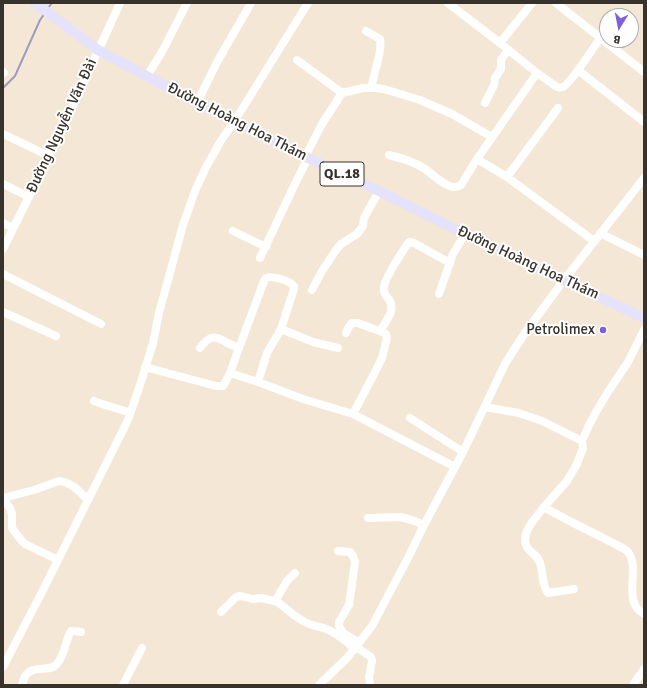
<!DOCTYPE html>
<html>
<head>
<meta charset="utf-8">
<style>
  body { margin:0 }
  #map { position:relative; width:647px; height:688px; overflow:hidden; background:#f4e7d5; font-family:Signika,sans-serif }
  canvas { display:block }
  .frame { position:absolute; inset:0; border:4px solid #37322b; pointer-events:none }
  .north { position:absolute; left:599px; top:8px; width:40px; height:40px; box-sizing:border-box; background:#fff; border:1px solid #afadaa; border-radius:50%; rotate:190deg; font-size:11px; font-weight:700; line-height:16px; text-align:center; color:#37322b }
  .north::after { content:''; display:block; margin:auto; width:14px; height:18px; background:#7e60db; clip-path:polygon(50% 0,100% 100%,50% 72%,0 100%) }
</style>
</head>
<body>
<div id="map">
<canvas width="647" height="688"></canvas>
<div class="frame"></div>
<div class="north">B</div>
</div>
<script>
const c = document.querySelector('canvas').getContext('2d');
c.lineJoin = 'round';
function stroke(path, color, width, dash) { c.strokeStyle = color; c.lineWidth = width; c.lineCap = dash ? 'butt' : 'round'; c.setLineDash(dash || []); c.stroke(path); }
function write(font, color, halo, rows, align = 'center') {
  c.font = font + ' Signika,sans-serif'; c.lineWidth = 4; c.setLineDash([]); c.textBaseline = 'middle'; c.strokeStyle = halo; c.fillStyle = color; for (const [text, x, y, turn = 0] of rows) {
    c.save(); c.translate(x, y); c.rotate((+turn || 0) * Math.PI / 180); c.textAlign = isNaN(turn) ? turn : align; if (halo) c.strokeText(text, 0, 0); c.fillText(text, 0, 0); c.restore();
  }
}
stroke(new Path2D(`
  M 48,8 L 52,3
  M 3,88 L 15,76 L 40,20 L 45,13`), '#9f9bbe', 2);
stroke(new Path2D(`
  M 448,3 L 500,43 L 537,73 L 557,87 C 559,88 560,88 563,87 C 569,85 595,46 600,38
  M 556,3 L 644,72
  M 366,31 L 380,39 C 382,49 378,59 376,68 C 374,75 373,81 371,88
  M 500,43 L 532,3
  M 297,60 L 342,93
  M 578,70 L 644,122
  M 3,72 L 4,73
  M 147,76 L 163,50 L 187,3
  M 197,103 L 216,64 L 251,3
  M 485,103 L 494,85 L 495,78 L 501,69 L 501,60 L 508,50
  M 3,134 L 49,156
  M 389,155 C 401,158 412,161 422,167 C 432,173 441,184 452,187 C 456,187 458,187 461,185 L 477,159 L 537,73
  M 305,157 L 322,124 L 342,93 L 363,88 L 376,88 L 384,89 L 420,100 L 452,114 L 492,137
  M 477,159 L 507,177 L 594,241
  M 507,177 L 558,108
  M 3,184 L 29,197
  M 3,223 L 13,228
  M 233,231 L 266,247
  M 600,233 L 644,255
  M 3,249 L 60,134 L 120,3
  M 260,258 L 293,188 L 308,158
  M 3,274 L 101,324
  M 312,290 L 322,271 L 336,250 L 341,244 L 357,234 L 363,226 L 364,218 L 379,191
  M 439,294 L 453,254 L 465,234
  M 3,312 L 56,336
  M 281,329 L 313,342 L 338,348
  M 644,330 L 628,362 L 608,392 L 596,412 L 589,425 L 582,441 L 583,448 L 577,464 L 567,481 L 544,507 C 571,523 599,535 626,550 C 643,565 620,602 644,614
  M 380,331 C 386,321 397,310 388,298 C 385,295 383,292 384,287 C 384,279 401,254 406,246 L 409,242 L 412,242 L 450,263
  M 346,333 L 348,328 L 352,323 L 358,323 L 382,332 L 386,334 L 387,338 L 382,358 L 375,372 L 353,414
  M 200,348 C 208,338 212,334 224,341 C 229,344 234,346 239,348
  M 145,367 L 216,386 L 223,386 L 225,383 L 230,373 L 239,348 L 264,281 L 266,278 C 272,275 290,281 294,286 L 294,289 L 281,329 L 267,353 L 258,382
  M 230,373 L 258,382 L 303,399 L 353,414 L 455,467
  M 94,401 C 106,406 118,408 130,413
  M 485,407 L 519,413 L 542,421 L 582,441
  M 410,418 L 463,452
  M 3,498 L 34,490 L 59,481 C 71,482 80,492 88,500
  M 3,499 L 10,508 L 12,514 L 12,528 L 21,540 L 25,544 L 58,560
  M 544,507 C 537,516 519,534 527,547 C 531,554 537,554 540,563 C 543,572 542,586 548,593 L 574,589
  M 368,518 L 400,517 L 412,520 L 424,525
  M 338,551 L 350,552 L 353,556 L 355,562 L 349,605 L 339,622 L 339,626 L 343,633 L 359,643
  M 275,601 L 287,581 L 295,573
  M 221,612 L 236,597 L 241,596 L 252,599 L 262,598 L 278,602 C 286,609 294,616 303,621 C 309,625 317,626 324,628 C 335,632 346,641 355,649
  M 356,647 L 371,657 L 372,661 L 369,677 L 370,685
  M 3,667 L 40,596 L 128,420 L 141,382 L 153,343 L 159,313 L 183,225 L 195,191 L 206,167 L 222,139 L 234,122 L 308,3
  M 22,685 C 23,682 24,679 25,676 C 33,664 50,673 57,664 C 65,655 65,641 71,631 L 74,631 L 81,632
  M 123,685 L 142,648
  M 319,685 L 347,658 L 372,626 L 409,556 L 424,525 L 463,452 L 505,364 L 517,345 L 527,330 L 564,280 L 644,178
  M 633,685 L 644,669`), '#fff', 8);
stroke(new Path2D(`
  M 34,3 L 49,13 L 98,50 L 197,103 L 308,158 L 379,191 L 465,234 L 644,318`), '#e5e2fb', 10);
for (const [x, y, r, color] of [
  [603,330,4,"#7e60db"]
]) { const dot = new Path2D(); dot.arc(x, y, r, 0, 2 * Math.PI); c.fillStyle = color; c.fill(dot); stroke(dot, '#fff', 1.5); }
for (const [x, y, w] of [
  [342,174,44]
]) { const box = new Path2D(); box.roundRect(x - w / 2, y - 12, w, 24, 3); c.fillStyle = '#fff'; c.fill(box); stroke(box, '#37322b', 1); }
write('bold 14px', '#37322b', null, [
  ["QL.18",342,174]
]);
write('15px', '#37322b', '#fff', [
  ["Đường Hoàng Hoa Thám",237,122,27],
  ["Đường Nguyễn Văn Đài",62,126,-65],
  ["Đường Hoàng Hoa Thám",528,263,25]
]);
write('15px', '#37322b', '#fff', [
  ["Petrolimex",595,330]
], 'right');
</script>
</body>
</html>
